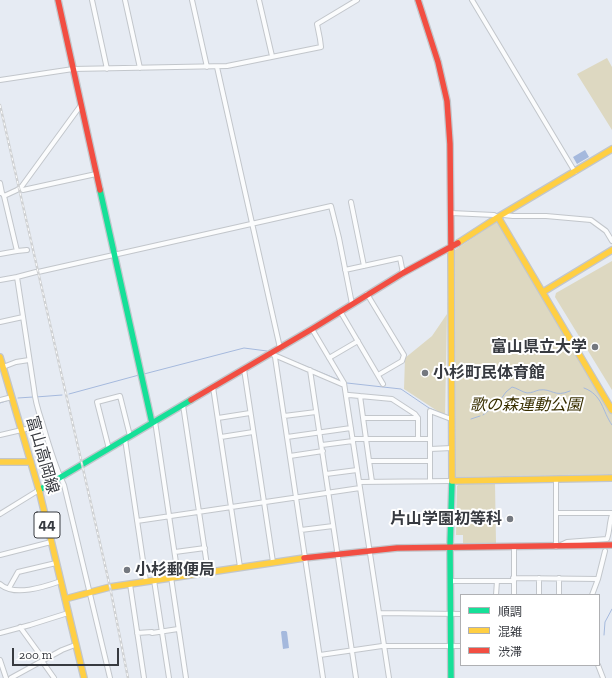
<!DOCTYPE html>
<html>
<head>
<meta charset="utf-8">
<style>
  body { margin:0 }
  #map { position:relative; width:612px; height:678px; overflow:hidden; background:#e6ebf3; font-family:"Zilla Slab","Noto Sans JP",serif }
  canvas { display:block }
  .legend { position:absolute; left:460px; top:594px; width:140px; height:72px; box-sizing:border-box; background:#fff; border:1px solid #afb0b3; margin:0; padding:5px 7px; list-style:none; font-size:12px; color:#373a40 }
  .legend li { display:flex; align-items:center; gap:8px; height:20px }
  .legend b { width:20px; border:1px solid #afb0b3 }
  .scale { position:absolute; left:12px; top:648px; width:107px; height:18px; box-sizing:border-box; border:2px solid #373a40; border-top:0; padding-left:5px; font-size:12px; line-height:14px; white-space:nowrap; color:#373a40; -webkit-text-stroke:3px #fff; paint-order:stroke }
</style>
</head>
<body>
<div id="map">
<canvas width="612" height="678"></canvas>
<ul class="legend">
<li><b style="height:5px;background:#16e098"></b>順調</li>
<li><b style="height:5px;background:#ffcf43"></b>混雑</li>
<li><b style="height:5px;background:#f24e42"></b>渋滞</li>
</ul>
<div class="scale">200 m</div>
</div>
<script>
const c = document.querySelector('canvas').getContext('2d');
c.lineJoin = 'round';
function fill(path, color) { c.fillStyle = color; c.fill(path, 'evenodd'); }
function stroke(path, color, width, dash) { c.strokeStyle = color; c.lineWidth = width; c.lineCap = dash ? 'butt' : 'round'; c.setLineDash(dash || []); c.stroke(path); }
function write(font, color, halo, rows, align = 'center') {
  c.font = font + ' "Zilla Slab","Noto Sans JP",serif'; c.lineWidth = 4; c.setLineDash([]); c.textBaseline = 'middle'; c.strokeStyle = halo; c.fillStyle = color; for (const [text, x, y, turn = 0] of rows) {
    c.save(); c.translate(x, y); c.rotate((+turn || 0) * Math.PI / 180); c.textAlign = isNaN(turn) ? turn : align; if (halo) c.strokeText(text, 0, 0); c.fillText(text, 0, 0); c.restore();
  }
}
fill(new Path2D(`
  M 607,58 L 612,67 L 612,130 L 577,74 Z
  M 498,221 L 612,412 L 612,474 L 456,477 L 455,250 Z
  M 612,261 L 612,390 L 555,297 L 556,293 Z
  M 447,314 L 445,416 L 404,389 L 405,358 L 432,336 Z
  M 460,483 L 495,483 L 496,543 L 463,544 L 463,535 L 456,535 L 457,486 Z`), '#ddd8c1');
fill(new Path2D(`
  M 585,150 L 589,157 L 577,164 L 573,157 Z
  M 282,631 L 286,631 L 287,632 L 289,648 L 283,649 L 281,632 Z`), '#a5b9dd');
stroke(new Path2D(`
  M 276,354 L 339,380
  M 144,374 L 244,348 L 267,351
  M 347,383 L 401,389 L 429,408 L 436,411
  M 584,388 C 603,395 602,411 612,425
  M 69,394 L 139,375
  M 36,397 L 62,395
  M 18,398 L 33,397
  M 0,403 L 9,400
  M 483,415 L 498,403 L 506,392 L 512,387 C 517,388 522,392 527,393 C 532,393 535,391 539,390 C 552,388 554,398 570,391
  M 471,419 L 480,416
  M 604,635 L 605,622 L 612,609`), '#a5b9dd', 1);
const street = new Path2D(`
  M 92,0 L 107,69
  M 125,0 L 140,68
  M 192,0 L 207,67
  M 259,0 L 272,56
  M 472,0 L 575,172
  M 217,67 L 280,348
  M 0,80 L 73,69 L 227,66 L 321,47 L 320,39 L 317,24 L 357,0
  M 0,183 L 2,193
  M 23,190 L 96,174
  M 0,193 L 2,193 L 4,196 L 17,251 L 0,254
  M 4,196 L 17,190 L 22,186 L 81,105
  M 351,202 L 364,266
  M 451,213 L 494,215 L 498,217
  M 503,215 L 513,216 L 546,216 L 591,220 L 606,231 L 612,241
  M 17,251 L 27,250
  M 345,270 L 400,258 L 403,273
  M 38,272 L 331,206 L 339,238 L 352,304
  M 17,277 L 36,272
  M 0,280 L 17,277 L 34,389 C 35,402 39,413 43,425 C 49,446 55,466 64,485 L 110,678
  M 367,294 L 404,355 L 402,361 L 378,375
  M 340,311 L 383,384
  M 0,322 L 23,317
  M 312,329 L 344,383 L 389,678
  M 272,352 L 275,357 L 323,678
  M 274,355 L 344,385
  M 329,358 L 358,341
  M 3,367 L 16,362 L 29,360
  M 244,369 L 273,562
  M 310,370 L 356,678
  M 213,387 L 240,567
  M 346,396 L 349,395 L 392,399 L 415,414 L 418,418 L 418,438
  M 360,396 L 372,482
  M 0,400 L 12,397
  M 183,405 L 208,572
  M 284,416 L 316,412
  M 218,418 L 250,413
  M 363,418 L 418,418
  M 155,421 L 178,576
  M 0,435 L 43,425
  M 221,437 L 253,432
  M 287,437 L 351,428
  M 125,439 L 146,581
  M 353,439 L 430,439
  M 322,445 L 353,441
  M 109,449 L 97,402 L 120,396 L 130,436
  M 430,449 L 452,448
  M 290,456 L 323,451
  M 369,461 L 430,461
  M 326,474 L 357,470
  M 556,479 L 556,547
  M 430,481 L 430,411 L 451,419
  M 359,482 L 452,481
  M 556,513 L 612,513
  M 0,514 L 39,490
  M 137,521 L 360,488
  M 301,530 L 333,526
  M 561,545 L 567,542 L 607,539 C 610,531 609,523 612,515
  M 175,552 L 205,548
  M 0,555 L 51,542
  M 171,577 L 186,678
  M 513,578 L 598,579 L 592,595
  M 539,578 L 539,595
  M 559,578 L 559,595
  M 598,579 L 605,551
  M 154,580 L 169,678
  M 451,581 L 513,581
  M 0,584 C 14,597 44,587 61,581
  M 130,584 L 144,678
  M 9,588 L 18,572 L 56,563
  M 496,595 L 497,581
  M 514,595 L 514,547
  M 379,613 L 461,614
  M 20,627 L 44,660
  M 0,633 L 30,625 L 68,613
  M 137,633 L 152,632 L 152,633 L 178,629
  M 320,655 L 382,646 L 461,646
  M 0,660 L 6,678
  M 42,661 L 54,678
  M 598,665 L 603,678
  M 11,678 L 62,650 L 75,645`);
const fast = new Path2D(`
  M 100,190 L 152,423
  M 39,490 L 191,400
  M 451,678 L 450,547 L 452,481`);
const slow = new Path2D(`
  M 498,217 L 612,410
  M 458,243 L 498,217 L 612,149
  M 451,248 L 452,481
  M 543,292 L 612,250
  M 0,357 L 39,490 L 84,678
  M 0,462 L 31,462
  M 452,481 L 612,478
  M 65,599 L 110,587 L 304,558`);
const jam = new Path2D(`
  M 58,0 L 100,190
  M 418,0 L 438,62 L 447,101 L 450,144 L 451,248
  M 191,400 L 312,329 L 403,273 L 458,243
  M 304,558 L 397,548 L 612,545`);
stroke(street, '#c2c6cb', 6);
stroke(fast, '#c2c6cb', 8);
stroke(slow, '#c2c6cb', 8);
stroke(jam, '#c2c6cb', 8);
stroke(street, '#fbfcfd', 4);
stroke(fast, '#16e098', 5.5);
stroke(slow, '#ffcf43', 5.5);
stroke(jam, '#f24e42', 5.5);
const rail = new Path2D(`
  M 0,105 L 110,587 L 128,678`);
stroke(rail, '#cfd1d3', 2.5);
stroke(rail, '#fff', 1, [3]);
for (const [x, y, r, color] of [
  [595,347,4,"#74787f"],
  [425,373,4,"#74787f"],
  [510,519,4,"#74787f"],
  [127,570,4,"#74787f"]
]) { const dot = new Path2D(); dot.arc(x, y, r, 0, 2 * Math.PI); c.fillStyle = color; c.fill(dot); stroke(dot, '#fff', 1.5); }
for (const [x, y, w] of [
  [47,525,26]
]) { const box = new Path2D(); box.roundRect(x - w / 2, y - 13, w, 26, 3); c.fillStyle = '#fff'; c.fill(box); stroke(box, '#373a40', 1); }
write('bold 15px', '#373a40', null, [
  ["44",47,525]
]);
write('bold 16px', '#373a40', '#fff', [
  ["富山県立大学",587,347],
  ["小杉町民体育館",433,373,"left"],
  ["片山学園初等科",502,519],
  ["小杉郵便局",135,570,"left"]
], 'right');
write('italic 16px', '#392f00', '#fff', [
  ["歌の森運動公園",526,405]
]);
write('16px', '#373a40', '#fff', [
  ["富山高岡線",42,455,74]
]);
</script>
</body>
</html>
